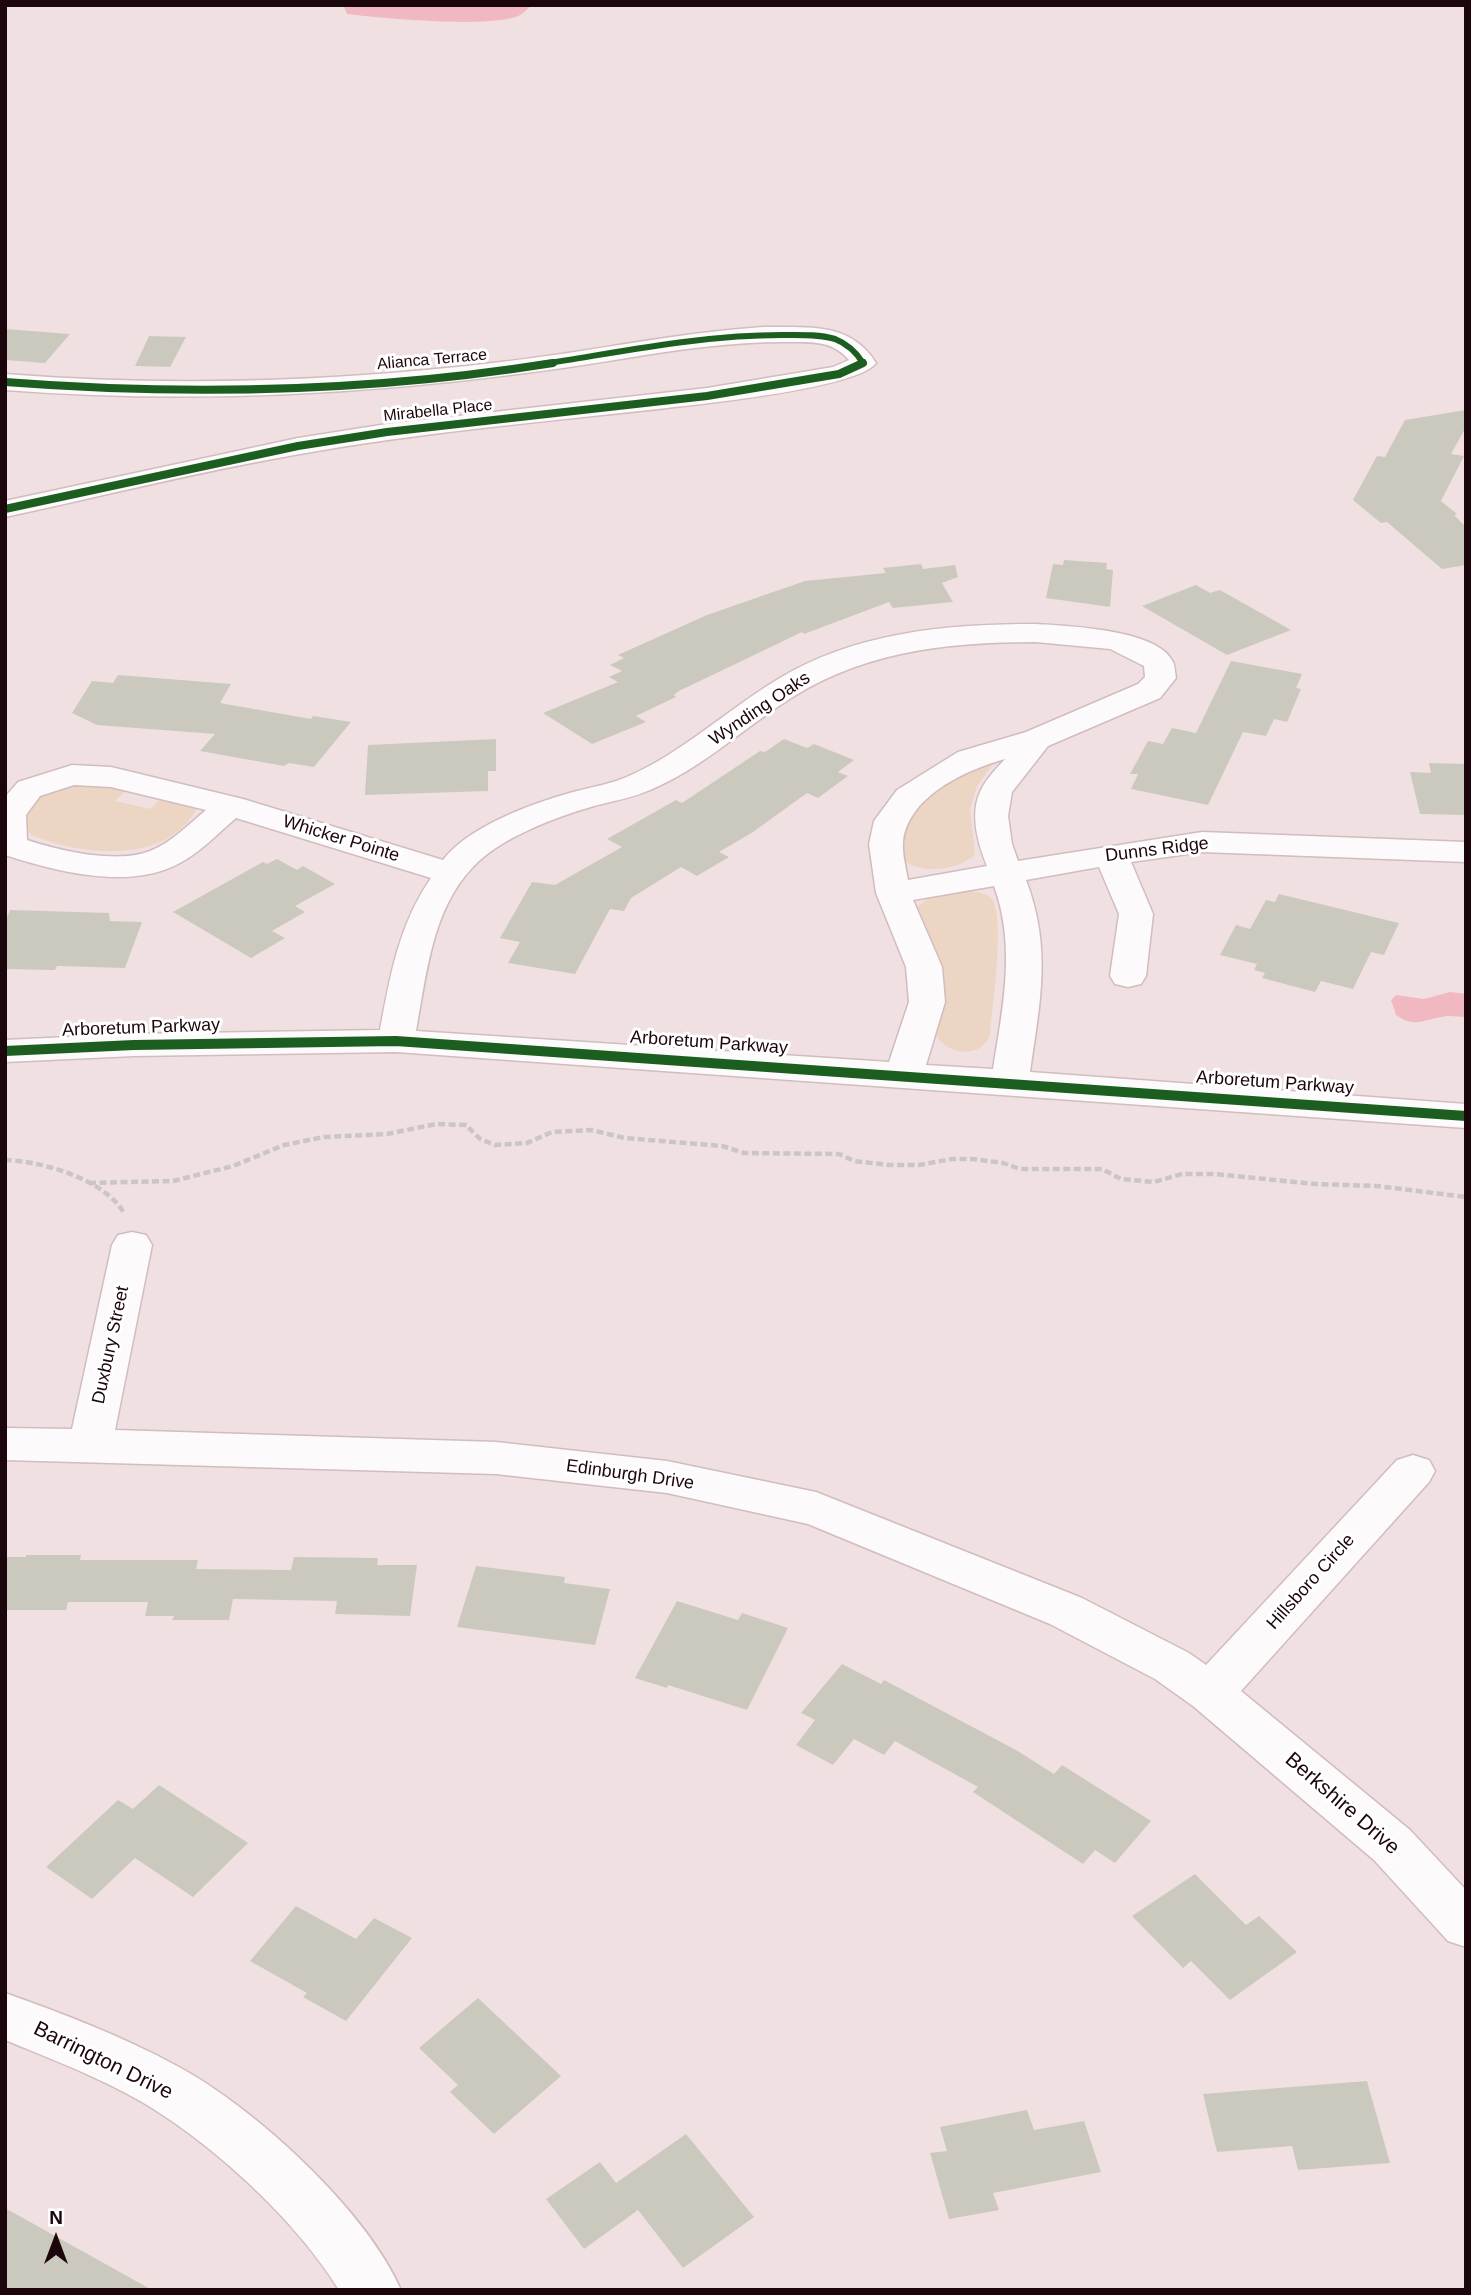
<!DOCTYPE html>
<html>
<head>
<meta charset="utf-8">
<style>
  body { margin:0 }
  #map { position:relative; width:1471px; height:2295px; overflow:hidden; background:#f0e0e2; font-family:Arial,sans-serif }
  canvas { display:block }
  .frame { position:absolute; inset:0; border:7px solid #1d060b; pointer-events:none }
  .north { position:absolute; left:21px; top:2204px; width:70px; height:70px; -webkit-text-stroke:5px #fff; paint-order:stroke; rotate:0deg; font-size:19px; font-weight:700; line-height:28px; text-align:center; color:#1d060b }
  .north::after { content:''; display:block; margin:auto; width:24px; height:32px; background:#1d060b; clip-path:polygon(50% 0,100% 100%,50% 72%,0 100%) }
</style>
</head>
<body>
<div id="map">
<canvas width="1471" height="2295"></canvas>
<div class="frame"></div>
<div class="north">N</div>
</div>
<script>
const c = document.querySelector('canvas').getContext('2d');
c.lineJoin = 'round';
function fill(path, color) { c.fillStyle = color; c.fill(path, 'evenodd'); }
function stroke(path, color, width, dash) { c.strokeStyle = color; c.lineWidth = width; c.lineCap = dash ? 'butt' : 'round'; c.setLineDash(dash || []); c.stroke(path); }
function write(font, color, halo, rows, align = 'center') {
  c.font = font + ' Arial,sans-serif'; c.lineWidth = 6; c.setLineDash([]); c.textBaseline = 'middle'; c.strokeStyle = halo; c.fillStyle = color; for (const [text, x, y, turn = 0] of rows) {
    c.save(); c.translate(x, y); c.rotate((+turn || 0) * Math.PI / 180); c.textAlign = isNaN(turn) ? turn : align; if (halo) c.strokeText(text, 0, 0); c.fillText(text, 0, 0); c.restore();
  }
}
fill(new Path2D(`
  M 996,760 L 977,786 L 970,809 L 975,855 C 957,871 916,876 899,856 C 901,846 902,834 905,824 C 916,789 966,773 996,760 Z
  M 68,783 L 130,787 L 115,801 L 150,809 L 165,795 L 194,804 L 196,810 C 165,865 81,856 32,835 L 25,829 L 25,806 L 33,798 Z
  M 965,891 C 973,891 984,892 991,898 C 1006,913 992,1011 990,1035 C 982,1058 950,1056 937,1037 L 940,1006 L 916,907 L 931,897 Z`), '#edd5c3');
fill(new Path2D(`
  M 329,5 L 532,5 C 528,8 524,13 520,15 C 495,29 379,18 347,14 L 344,7 Z
  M 1450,992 L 1466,994 L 1466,1017 C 1458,1017 1449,1015 1442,1017 C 1423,1020 1414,1028 1396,1015 L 1391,1000 L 1396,995 L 1424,999 Z`), '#f2b8c1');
fill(new Path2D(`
  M 5,329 L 70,334 L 45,363 L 5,360 Z
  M 149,336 L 186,337 L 170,367 L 135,366 Z
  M 1466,410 L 1466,427 L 1451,454 L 1464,456 L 1441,501 L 1457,514 L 1454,515 L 1466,527 L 1466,565 L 1442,569 L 1387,522 L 1381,523 L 1353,500 L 1377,456 L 1385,457 L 1405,420 Z
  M 1064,560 L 1107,563 L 1106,569 L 1113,570 L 1110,607 L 1046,598 L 1053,564 L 1063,565 Z
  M 921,564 L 923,569 L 955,565 L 958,577 L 942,583 L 953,602 L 893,608 L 889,602 L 804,634 L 802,632 L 679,691 L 674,695 L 676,697 L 636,716 L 646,722 L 592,744 L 543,713 L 618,682 L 609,677 L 622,671 L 610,665 L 624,658 L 618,655 L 707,615 L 805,581 L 886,573 L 883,568 Z
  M 1196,585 L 1210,593 L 1220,590 L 1291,630 L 1227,655 L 1142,606 Z
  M 1231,661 L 1302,674 L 1296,688 L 1301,689 L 1287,722 L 1274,719 L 1266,736 L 1243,732 L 1208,805 L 1131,789 L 1138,774 L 1130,774 L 1148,741 L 1163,744 L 1172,728 L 1196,733 Z
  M 118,675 L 231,684 L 220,703 L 311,719 L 313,716 L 351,722 L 314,767 L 289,763 L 284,766 L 200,751 L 215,734 L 97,725 L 72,713 L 92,681 L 113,683 Z
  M 496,739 L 496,771 L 488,771 L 488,791 L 365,795 L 368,745 Z
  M 784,739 L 807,748 L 814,744 L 854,760 L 838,772 L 848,776 L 818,798 L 807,793 L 753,832 L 719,852 L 729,857 L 697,876 L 681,867 L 631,898 L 624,911 L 610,909 L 575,974 L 508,963 L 520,942 L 500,938 L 532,882 L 555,885 L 622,847 L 607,839 L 676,800 L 682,803 L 760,751 L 765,752 Z
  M 1429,763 L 1466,764 L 1466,815 L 1420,814 L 1410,772 L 1431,773 Z
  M 277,859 L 297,870 L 303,866 L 335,884 L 295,906 L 305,912 L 272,931 L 285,938 L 251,958 L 173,912 L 263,862 L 267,864 Z
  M 1279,894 L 1399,923 L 1384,955 L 1371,952 L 1353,989 L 1321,981 L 1315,992 L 1262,978 L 1265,973 L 1254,970 L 1257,964 L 1220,955 L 1236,925 L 1250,929 L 1266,900 L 1275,902 Z
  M 10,910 L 109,913 L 110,921 L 142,922 L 125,968 L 57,966 L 55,970 L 5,969 L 5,922 Z
  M 26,1555 L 81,1555 L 80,1560 L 198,1560 L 196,1569 L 291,1570 L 294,1557 L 378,1558 L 377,1565 L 417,1565 L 410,1616 L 335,1614 L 337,1601 L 233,1599 L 229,1620 L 172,1620 L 174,1616 L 145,1616 L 148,1602 L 68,1602 L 66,1610 L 5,1610 L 5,1557 L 26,1557 Z
  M 476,1566 L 565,1577 L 564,1583 L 610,1589 L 595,1645 L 457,1627 Z
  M 677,1601 L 738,1620 L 742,1613 L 788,1628 L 747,1710 L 668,1685 L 667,1688 L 635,1678 Z
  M 842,1664 L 881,1684 L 884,1680 L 1016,1750 L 1054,1774 L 1062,1765 L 1151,1821 L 1115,1863 L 1095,1850 L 1083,1864 L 973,1792 L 978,1787 L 895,1741 L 884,1755 L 854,1739 L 833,1765 L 796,1745 L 815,1720 L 801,1713 Z
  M 159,1785 L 248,1843 L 193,1897 L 135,1858 L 92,1899 L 46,1867 L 118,1800 L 133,1809 Z
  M 1195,1874 L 1246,1925 L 1259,1916 L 1297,1952 L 1230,2000 L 1191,1961 L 1183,1968 L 1132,1916 Z
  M 296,1906 L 356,1939 L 374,1918 L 412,1938 L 346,2021 L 303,1997 L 307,1993 L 250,1961 Z
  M 478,1998 L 561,2076 L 494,2134 L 450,2092 L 458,2085 L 419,2048 Z
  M 1367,2081 L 1390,2163 L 1298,2170 L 1292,2146 L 1217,2152 L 1203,2094 Z
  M 1027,2110 L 1034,2130 L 1084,2121 L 1101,2172 L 993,2193 L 999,2210 L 949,2219 L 930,2153 L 947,2151 L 940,2127 Z
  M 686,2134 L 754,2217 L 683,2268 L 638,2210 L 584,2249 L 546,2199 L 600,2162 L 616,2183 Z
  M 5,2208 L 152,2290 L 5,2290 Z`), '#cbc9be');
const minor = new Path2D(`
  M 763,327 C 807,328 850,321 876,363 C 859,388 702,404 667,408 C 544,422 421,432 300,454 C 201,471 103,496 5,517 L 5,501 L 298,438 L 387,424 L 707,388 L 833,367 L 849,360 C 843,353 836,348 827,345 C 814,341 799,342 785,342 C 732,342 680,349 627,358 C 421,392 214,406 5,390 L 5,374 C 171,387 336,382 501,362 C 589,352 675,333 763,327 Z
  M 1036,624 C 1067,626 1158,629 1173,662 C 1175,666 1175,673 1176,678 L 1160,698 L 1048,746 L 1012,792 L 1008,816 L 1012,844 L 1018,861 L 1202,832 L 1466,842 L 1466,862 L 1202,852 L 1131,862 L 1153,914 L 1146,976 L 1141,984 L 1128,987 L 1115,984 L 1110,976 L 1119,914 L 1099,867 L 1026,880 C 1052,948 1040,1002 1030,1072 L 1466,1104 L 1466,1128 L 396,1052 L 134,1056 L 5,1062 L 5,1040 L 134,1034 L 380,1030 C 390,976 399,924 431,878 L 236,818 C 217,834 199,854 176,865 C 126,890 55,871 5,855 L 5,797 L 18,782 L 72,765 L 111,767 L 243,799 L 443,860 C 469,826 533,803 573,792 C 592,787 611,784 629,776 C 683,752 726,711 775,681 C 853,632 947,624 1036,624 ZM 1036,642 L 1110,649 L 1144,666 L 1145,677 L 1138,684 L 1026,732 L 958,752 L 897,790 L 874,821 L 869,844 L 876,893 L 906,967 L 909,1002 L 889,1062 L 416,1031 C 426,976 432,910 472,868 C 499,838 556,817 594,806 C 613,801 632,798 650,790 C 698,770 736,735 779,706 C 856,652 944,642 1036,642 ZM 1005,759 C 997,768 986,779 981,790 C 969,813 978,844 987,866 L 908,880 C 906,868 902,854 903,842 C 908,796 966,770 1005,759 ZM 74,785 L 111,787 L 206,810 C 189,824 171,843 150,851 C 117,864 60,851 27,840 L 26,815 L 40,796 ZM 994,886 C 1016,946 1003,1007 993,1069 L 926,1065 L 945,1002 L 942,967 L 913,900 Z
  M 132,1232 L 146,1235 L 152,1245 L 115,1430 L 496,1442 L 667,1461 L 816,1492 L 1082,1598 L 1189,1653 L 1206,1665 L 1397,1460 L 1413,1455 L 1429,1460 L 1435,1471 L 1429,1482 L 1241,1691 L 1410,1830 L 1466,1890 L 1466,1947 L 1448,1941 L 1374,1860 L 1193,1706 L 1155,1679 L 1050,1624 L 808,1524 L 667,1493 L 496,1474 L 5,1460 L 5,1428 L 72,1429 L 112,1245 L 118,1235 Z
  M 5,1993 C 64,2014 122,2036 177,2066 C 254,2107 366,2210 401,2290 L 339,2290 C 296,2220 213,2144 142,2102 C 99,2077 51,2059 5,2040 Z`);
stroke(minor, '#d1bcbf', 3);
stroke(new Path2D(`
  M 5,1160 C 42,1161 104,1179 124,1213
  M 89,1183 L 173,1181 L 233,1166 L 284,1145 L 324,1137 L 387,1134 L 436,1124 L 466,1125 L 480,1139 L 495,1145 L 527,1143 L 552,1132 L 591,1130 L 625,1138 L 722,1146 L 744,1153 L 839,1154 L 854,1161 L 889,1165 L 919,1165 L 952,1159 L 973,1159 L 1003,1163 L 1020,1169 L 1102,1169 L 1121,1179 L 1154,1182 L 1182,1174 L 1215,1174 L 1315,1184 L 1377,1186 L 1466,1197`), '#cbc5c6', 4.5, [7, 3.5]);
fill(minor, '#fdfafb');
stroke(new Path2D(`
  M 542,364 C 621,352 701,335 782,335 C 799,335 818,334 835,339 C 848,344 856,352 863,363 L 860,364`), '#1b5e20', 6);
stroke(new Path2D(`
  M 5,382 C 187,396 372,392 553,363
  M 5,509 L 298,446 L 387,432 L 707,396 L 839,374 L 863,363`), '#1b5e20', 8);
stroke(new Path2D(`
  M 5,1051 L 134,1045 L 396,1041 L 1466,1116`), '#1b5e20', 10);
write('16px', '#1d060b', '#fff', [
  ["Alianca Terrace",432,360,-5],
  ["Mirabella Place",438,411,-6]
]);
write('18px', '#1d060b', '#fff', [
  ["Wynding Oaks",760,709,-34],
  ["Whicker Pointe",341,839,17],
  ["Dunns Ridge",1157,850,-7],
  ["Arboretum Parkway",141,1028,-2],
  ["Arboretum Parkway",709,1043,4],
  ["Arboretum Parkway",1275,1083,4],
  ["Duxbury Street",111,1345,-78],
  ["Edinburgh Drive",630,1475,8],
  ["Hillsboro Circle",1311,1582,-48]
]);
write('21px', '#1d060b', '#fff', [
  ["Berkshire Drive",1342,1804,41],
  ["Barrington Drive",103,2061,26]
]);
</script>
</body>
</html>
